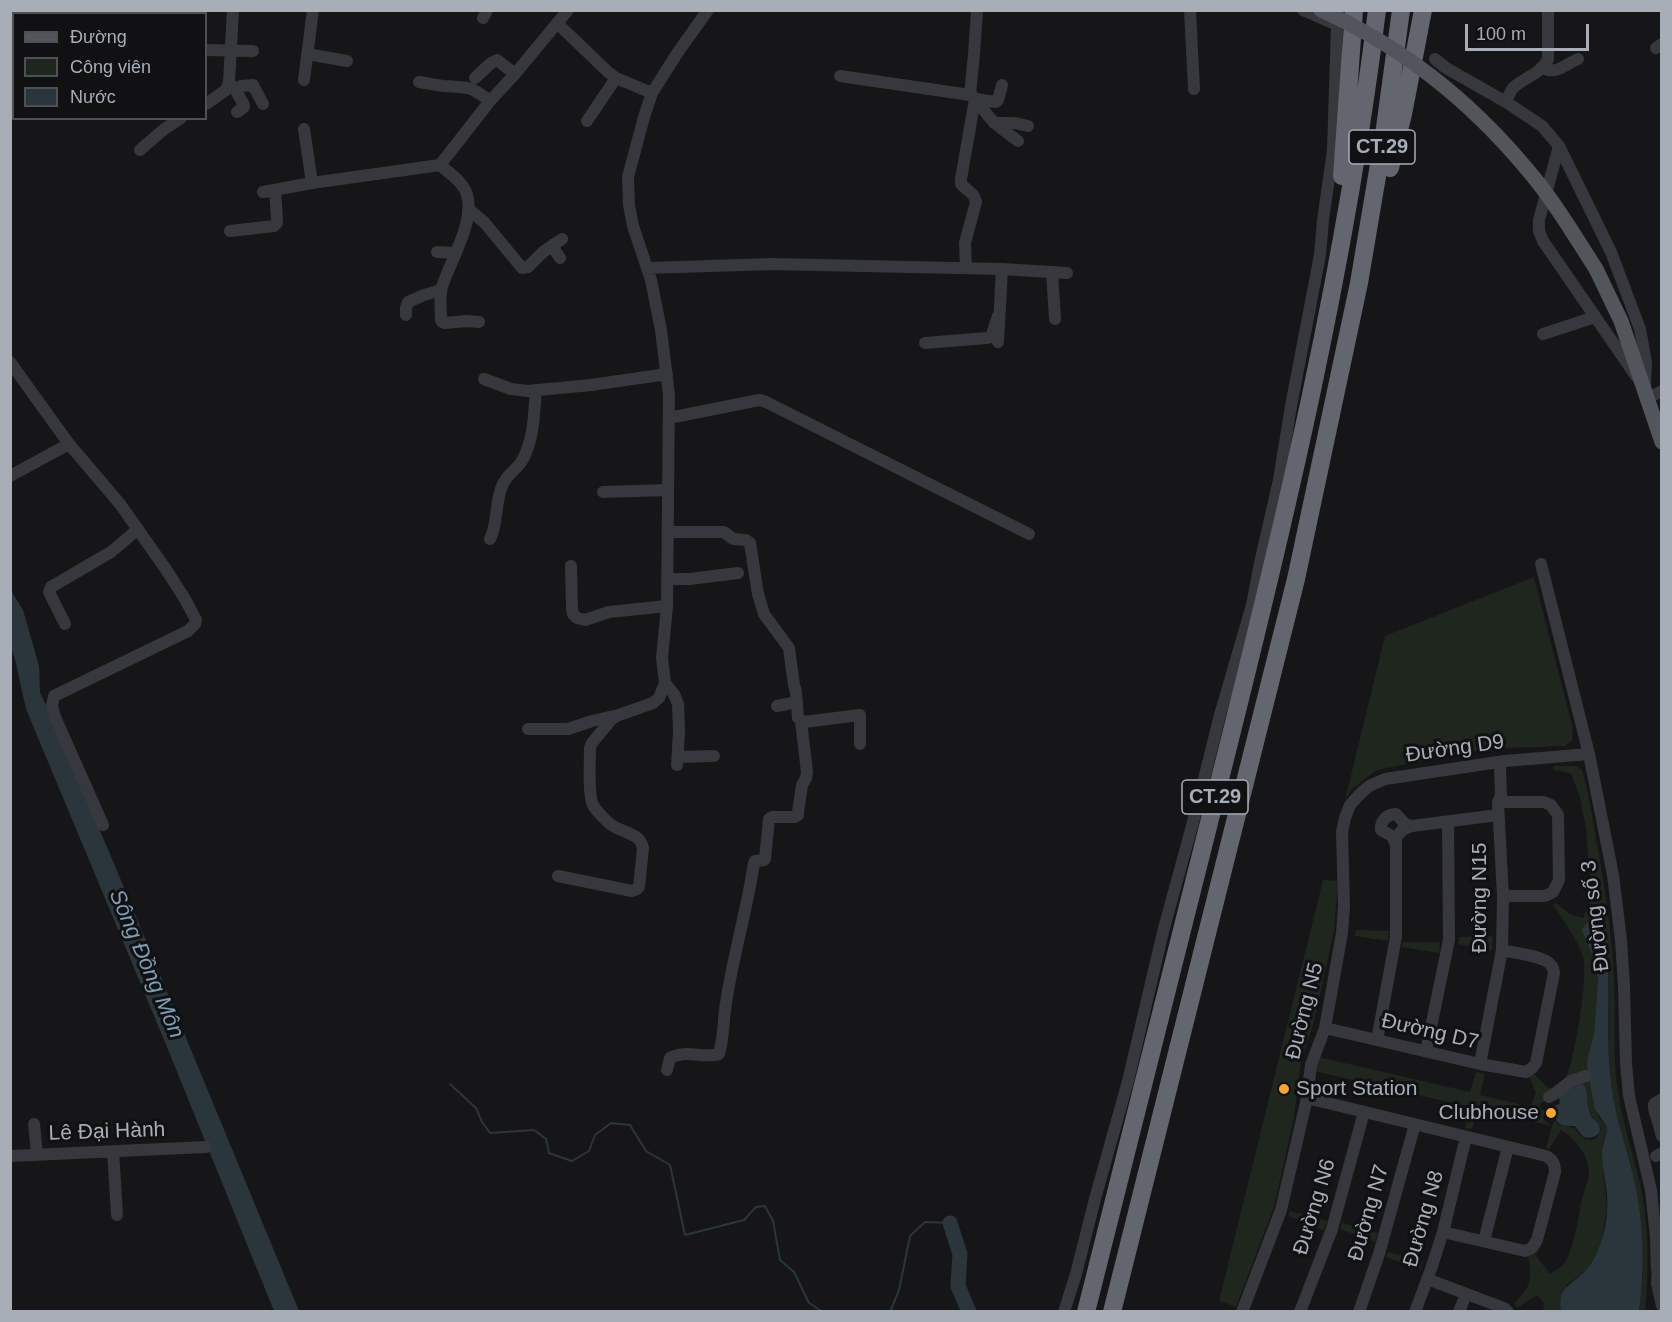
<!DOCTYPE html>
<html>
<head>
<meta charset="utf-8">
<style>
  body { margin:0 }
  #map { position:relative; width:1672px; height:1322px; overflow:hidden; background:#161618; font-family:Helvetica,sans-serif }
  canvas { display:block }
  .frame { position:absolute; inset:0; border:12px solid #a7aeb8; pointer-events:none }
  .legend { position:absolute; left:12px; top:12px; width:195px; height:108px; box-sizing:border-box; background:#111113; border:2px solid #4d5055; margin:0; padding:8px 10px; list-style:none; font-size:18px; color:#a7aeb8 }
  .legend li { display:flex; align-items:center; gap:12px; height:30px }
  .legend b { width:30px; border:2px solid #4d5055 }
  .scale { position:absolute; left:1465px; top:24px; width:124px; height:27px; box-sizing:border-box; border:3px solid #a7aeb8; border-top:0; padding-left:8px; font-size:18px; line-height:21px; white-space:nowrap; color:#a7aeb8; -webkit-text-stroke:4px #111113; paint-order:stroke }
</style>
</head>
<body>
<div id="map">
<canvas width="1672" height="1322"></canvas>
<div class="frame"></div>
<ul class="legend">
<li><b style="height:8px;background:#53555c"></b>Đường</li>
<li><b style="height:16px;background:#1e261e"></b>Công viên</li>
<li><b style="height:16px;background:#2b363c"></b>Nước</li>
</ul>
<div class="scale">100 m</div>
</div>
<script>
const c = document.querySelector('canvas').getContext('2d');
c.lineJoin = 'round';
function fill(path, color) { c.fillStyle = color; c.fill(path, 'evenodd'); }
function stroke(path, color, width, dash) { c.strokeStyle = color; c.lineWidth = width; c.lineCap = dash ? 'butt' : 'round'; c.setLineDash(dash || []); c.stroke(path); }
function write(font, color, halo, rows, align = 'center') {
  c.font = font + ' Helvetica,sans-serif'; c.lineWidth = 6; c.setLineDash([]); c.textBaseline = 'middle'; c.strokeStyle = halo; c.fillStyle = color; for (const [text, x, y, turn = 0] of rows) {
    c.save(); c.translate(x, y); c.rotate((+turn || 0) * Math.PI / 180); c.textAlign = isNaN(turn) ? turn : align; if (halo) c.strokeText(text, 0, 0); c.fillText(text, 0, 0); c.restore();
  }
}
fill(new Path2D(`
  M 1534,577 L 1573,729 L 1572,741 L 1564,746 L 1484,749 L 1377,770 L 1353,788 L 1345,800 L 1385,636 Z
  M 1553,766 L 1576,766 L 1582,770 C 1590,798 1594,826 1599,855 C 1606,895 1612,936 1614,977 C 1616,1011 1613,1044 1616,1077 C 1620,1117 1634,1154 1642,1193 C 1649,1232 1649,1273 1645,1311 L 1639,1311 C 1645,1268 1644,1223 1634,1180 C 1626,1148 1614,1116 1611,1083 C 1607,1043 1611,1004 1608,964 C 1607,949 1605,934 1603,919 L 1585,938 L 1593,957 L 1598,979 L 1594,1034 L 1588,1056 L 1598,1116 L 1607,1127 L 1607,1130 L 1603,1144 L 1602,1155 L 1607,1208 L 1602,1239 L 1596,1255 L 1588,1269 L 1567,1285 L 1560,1302 L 1561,1311 L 1544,1311 L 1543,1302 L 1537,1295 L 1517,1308 L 1514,1304 C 1532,1284 1532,1282 1528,1255 L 1534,1253 L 1550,1274 C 1553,1271 1559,1269 1562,1266 C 1574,1253 1578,1217 1582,1199 C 1584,1191 1589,1180 1589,1172 C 1588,1154 1575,1139 1561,1130 L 1549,1149 L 1546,1148 L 1552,1126 L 1555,1120 L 1558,1124 L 1574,1128 C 1582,1137 1580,1139 1593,1140 L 1597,1137 L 1601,1128 L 1590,1113 L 1583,1081 L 1540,1104 L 1542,1110 L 1545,1110 L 1543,1118 L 1551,1126 L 1479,1109 L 1472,1129 L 1465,1128 L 1470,1107 L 1310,1070 L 1314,1056 L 1470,1092 L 1476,1072 L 1485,1074 L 1480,1095 L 1527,1106 L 1531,1105 L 1536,1093 L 1529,1076 L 1533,1073 L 1549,1088 L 1555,1090 C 1559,1087 1563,1084 1565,1080 C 1574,1063 1589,975 1583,957 C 1577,939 1564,921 1553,905 L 1556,903 L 1570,914 L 1583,918 L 1590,903 L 1590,877 L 1586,829 L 1580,798 L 1571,773 L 1553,770 Z
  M 1323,880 L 1338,881 L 1334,932 L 1313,1025 L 1301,1060 L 1294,1118 L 1274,1207 L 1236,1307 L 1219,1301 Z
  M 1356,930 L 1389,931 L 1388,941 L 1355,936 Z
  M 1493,936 L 1492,950 L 1458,944 L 1459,937 Z
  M 1403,942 L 1440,942 L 1439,953 L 1402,947 Z
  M 1290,1211 L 1327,1221 L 1324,1230 L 1288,1216 Z
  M 1342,1223 L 1378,1233 L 1375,1242 L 1340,1229 Z
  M 1388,1252 L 1423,1261 L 1420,1270 L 1386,1257 Z`), '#1e261e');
fill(new Path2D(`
  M 10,589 L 23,610 L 39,666 L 40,692 L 110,854 L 299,1311 L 274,1311 L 165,1042 L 26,709 L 15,659 L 11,647 Z
  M 1601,915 L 1604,918 L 1608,946 L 1607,948 C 1611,995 1605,1043 1612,1090 C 1616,1120 1627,1149 1634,1179 C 1644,1222 1645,1268 1639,1311 L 1561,1311 C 1557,1287 1571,1286 1585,1271 C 1593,1263 1597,1253 1601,1242 C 1607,1225 1609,1205 1606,1187 C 1605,1176 1602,1165 1602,1154 C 1602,1144 1607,1136 1607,1127 L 1595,1109 L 1587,1067 L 1588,1056 L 1594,1034 L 1598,979 L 1593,957 L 1582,930 C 1587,922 1591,917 1601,915 Z
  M 1583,1083 C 1589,1093 1586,1105 1591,1116 C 1592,1117 1597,1122 1598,1123 C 1605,1134 1592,1140 1583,1137 L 1575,1126 C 1568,1126 1560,1127 1556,1120 L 1558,1110 L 1555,1106 L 1560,1103 L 1558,1093 Z`), '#2b363c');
stroke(new Path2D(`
  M 450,1084 L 476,1108 L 482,1122 L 490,1133 L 534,1130 L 546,1139 L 549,1153 L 572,1161 L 589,1151 L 595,1135 L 611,1123 L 630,1125 L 646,1151 L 670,1165 L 685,1235 L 744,1220 L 756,1207 L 765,1206 L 773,1221 L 780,1260 L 794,1272 L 809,1303 L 823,1312
  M 890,1312 L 899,1290 L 910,1236 L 925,1222 L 950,1223`), '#2b363c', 2);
stroke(new Path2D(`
  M 950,1223 L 960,1254 L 958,1286 L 969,1312`), '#2b363c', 15);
stroke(new Path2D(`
  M 1190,10 L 1194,89
  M 483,18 L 487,10
  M 557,23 L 608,72 L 616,78 L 652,93
  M 1656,48 L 1662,44
  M 206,50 L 253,51
  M 307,54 L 347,61
  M 1435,59 L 1446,68 L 1506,102 L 1542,126 L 1559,146 L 1611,252 L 1640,329 L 1646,362 L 1645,384
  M 1542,68 C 1558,75 1563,65 1578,59
  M 840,76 L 970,95
  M 475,78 L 491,63 L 497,60 L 515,74
  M 304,80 L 313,10
  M 419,82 C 427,83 435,85 444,86 C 469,88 469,85 490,101
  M 229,83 L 235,89 L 244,105 L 244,107 L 237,112
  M 235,89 L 241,86 L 253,85 L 263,104
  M 975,99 L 996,102 L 998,100 L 1002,85
  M 978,99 C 986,119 1002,129 1018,141
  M 1506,102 C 1508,97 1510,92 1513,88 C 1525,77 1541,74 1548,59 L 1548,10
  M 206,104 L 226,90 L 229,82 L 233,10
  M 587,121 L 616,78
  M 994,123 L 1015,123 L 1028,126
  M 304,129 L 312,183
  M 1559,146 L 1539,220 L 1539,231 L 1543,241 L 1636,376
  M 140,150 L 163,130 L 181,118
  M 440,165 C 449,173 462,181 466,192 C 477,219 450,261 442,287 C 439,297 441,309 441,320 L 442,322 L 445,323 L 466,321 L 479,322
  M 263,192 L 312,183 L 440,165 L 490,101 L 515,74 L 568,10
  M 468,209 L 484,222 L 522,268 L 528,267 L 543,252 L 562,239
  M 230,231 L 274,226 L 277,223 L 277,219 L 275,190
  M 554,244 L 554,249 L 560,258
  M 437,252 L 456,253
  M 648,268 L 772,264 L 1002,269 L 1067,273
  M 966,268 L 965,243 L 976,202 C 974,192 967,191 961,184 L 961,179 L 975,99 L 973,96 L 970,95 L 974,54 L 977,10
  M 1052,272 L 1055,319
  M 406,315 L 406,308 L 408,302 L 424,295 L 441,290
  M 1543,334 L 1595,317
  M 998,342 L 1002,269
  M 925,343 L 987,338 L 991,337 L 998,316
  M 10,362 L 69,444 L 120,504 L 165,568 L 185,599 L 196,620 L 195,624 L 188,631 L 54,696 L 52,706 L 55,717 L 103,825
  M 484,379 L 511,389 L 528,391 L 591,385 L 667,374
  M 1648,398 L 1662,391
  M 669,418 L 754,401 L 760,400 L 766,402 L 1029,534
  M 10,476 L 69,444
  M 603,492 L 668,490
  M 668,532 L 724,532 L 733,539 L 746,540 L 750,543 L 758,594 L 764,614 L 789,648 L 794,685 L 796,692 L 798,718 L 804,722 L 860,715 L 860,744
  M 490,539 C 498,523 495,506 501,489 C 506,473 516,472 523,459 C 534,438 534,413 536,390
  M 1541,564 L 1589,754 L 1613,875 L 1621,940 L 1624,986 L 1626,1063 L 1629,1096 L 1651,1190 L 1656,1237 L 1657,1269
  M 571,566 L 572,609 L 573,614 L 577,618 L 585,620 L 609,612 L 667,606
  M 667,579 L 690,579 L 738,573
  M 65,624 L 49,592 L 51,587 L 111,552 L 138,529
  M 777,706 L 797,702
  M 528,729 L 568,729 L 592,721 L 614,716
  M 678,757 L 714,756
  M 677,765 L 679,732 L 678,704 L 674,694 L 665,683 L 662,658 L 667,606 L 669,395 L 661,330 L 651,280 L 633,226 L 629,205 L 628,177 L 644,117 L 652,93 L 678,52 L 708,10
  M 1498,802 L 1544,802 L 1551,805 L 1558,815 L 1559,880 L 1553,892 L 1545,896 L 1503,896
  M 1395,843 L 1392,836 L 1381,830 C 1380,821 1387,814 1396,814 L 1405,824 L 1412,826
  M 558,876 L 632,891 L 637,889 L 639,887 L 643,848 C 640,833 624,833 613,826 C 607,822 597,812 593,805 C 588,796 590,760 590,748 L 592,743 L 611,720 L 616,716 L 653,703 L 659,698 L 665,683
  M 1325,1028 L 1480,1064 L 1526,1072 L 1532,1068 L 1536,1063 L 1554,973 C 1553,969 1554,967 1550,964 C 1543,956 1514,953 1502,950
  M 1377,1040 L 1396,937 L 1396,838 L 1402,830 L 1412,826 L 1498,815
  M 1426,1051 L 1449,940 L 1448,822
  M 1480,1064 L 1502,950 L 1503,896 L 1498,802 L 1501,796 L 1500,766 L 1496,762
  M 667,1070 L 670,1058 C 685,1049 704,1059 719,1054 C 724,1038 723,1020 726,1003 C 733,956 747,910 754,863 L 755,861 L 764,860 L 765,859 L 769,819 L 772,817 L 795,817 L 798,815 L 798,812 L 802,785 L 806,778 L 807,772 L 801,721
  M 1549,1097 L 1553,1095 L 1571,1081 L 1586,1076
  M 1307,1098 L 1546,1156 C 1553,1160 1555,1164 1555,1172 L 1537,1240 L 1532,1248 L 1525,1251 L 1443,1232
  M 1662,1099 L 1654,1104 L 1654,1108 L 1662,1136
  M 34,1124 L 37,1154
  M 113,1151 L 117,1215
  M 10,1156 L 206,1147
  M 1656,1156 L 1662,1153
  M 1484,1241 L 1508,1147
  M 1658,1263 L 1657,1284 L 1662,1306
  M 1427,1279 L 1504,1308 L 1508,1312
  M 1064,1312 L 1076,1274 L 1095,1199 L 1128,1081 L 1163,932 L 1196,811 L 1220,715 L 1252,605 L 1260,563 L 1279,480 L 1291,406 L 1320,255 L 1323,220 L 1333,150 L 1337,27 L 1335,24 L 1303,10
  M 1242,1312 L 1281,1210 L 1307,1098 L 1311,1065 L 1325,1028 L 1342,933 L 1344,906 L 1342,832 L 1345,818 L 1350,805 L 1359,795 L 1369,786 L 1385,779 L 1505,761 L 1589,754
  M 1300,1312 L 1332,1229 L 1364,1112
  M 1359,1312 L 1379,1254 L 1415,1124
  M 1415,1312 L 1431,1269 L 1443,1232 L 1466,1137
  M 1459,1312 L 1466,1294`), '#37383d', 12);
stroke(new Path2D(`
  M 1596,269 L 1621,321 L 1662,442`), '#53555c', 15);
stroke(new Path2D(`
  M 1390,168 L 1403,114 L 1423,10
  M 1342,176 L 1354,10
  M 1086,1312 C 1132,1127 1179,943 1225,759 C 1287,512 1346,264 1377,10
  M 1112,1312 L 1296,579 L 1359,283 L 1384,135 L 1401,10`), '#63666e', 18);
stroke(new Path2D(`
  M 1321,10 C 1401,46 1470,101 1526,168 C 1553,199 1574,235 1596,269`), '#53555c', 15);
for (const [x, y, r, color] of [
  [1284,1089,6,"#f7a72f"],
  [1551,1113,6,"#f7a72f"]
]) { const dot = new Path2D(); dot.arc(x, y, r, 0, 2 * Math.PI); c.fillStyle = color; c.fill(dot); stroke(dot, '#111113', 2); }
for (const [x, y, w] of [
  [1382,147,66],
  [1215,797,66]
]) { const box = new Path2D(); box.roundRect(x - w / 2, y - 17, w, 34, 4.5); c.fillStyle = '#111113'; c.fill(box); stroke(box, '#a7aeb8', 1.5); }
write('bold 20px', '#a7aeb8', null, [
  ["CT.29",1382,147],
  ["CT.29",1215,797]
]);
write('21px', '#a7aeb8', '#111113', [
  ["Đường D9",1455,749,-8],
  ["Đường N15",1480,898,-90],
  ["Đường số 3",1596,916,-97],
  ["Đường N5",1305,1011,-76],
  ["Đường D7",1430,1032,13],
  ["Lê Đại Hành",107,1132,-2],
  ["Đường N6",1315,1207,-73],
  ["Đường N7",1369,1213,-74],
  ["Đường N8",1424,1219,-74]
]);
write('21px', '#a7aeb8', '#111113', [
  ["Sport Station",1296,1089],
  ["Clubhouse",1539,1113,"right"]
], 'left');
write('italic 22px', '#7d9eb4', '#111113', [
  ["Sông Đồng Môn",146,964,67]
]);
</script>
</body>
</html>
